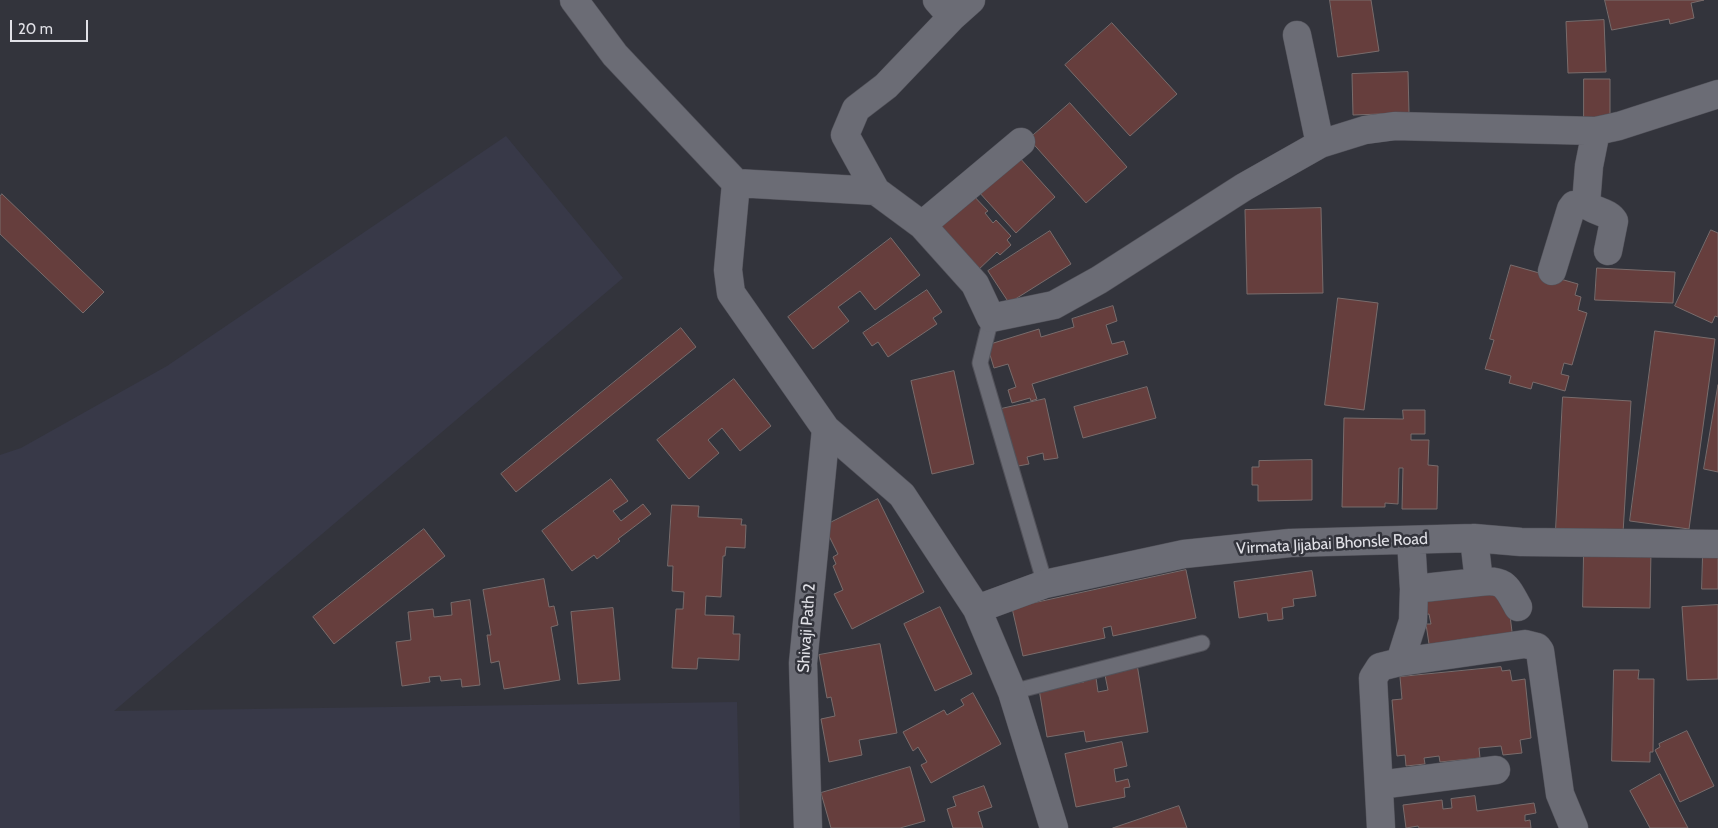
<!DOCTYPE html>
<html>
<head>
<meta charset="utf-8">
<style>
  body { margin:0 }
  #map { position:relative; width:1718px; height:828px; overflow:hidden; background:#33343c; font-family:Cabin,sans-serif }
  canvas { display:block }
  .scale { position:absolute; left:10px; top:20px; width:78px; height:22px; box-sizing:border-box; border:2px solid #e1e1e7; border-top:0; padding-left:6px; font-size:15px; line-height:18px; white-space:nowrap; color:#e1e1e7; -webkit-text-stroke:4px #33343c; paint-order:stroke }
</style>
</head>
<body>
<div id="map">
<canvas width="1718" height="828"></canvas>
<div class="scale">20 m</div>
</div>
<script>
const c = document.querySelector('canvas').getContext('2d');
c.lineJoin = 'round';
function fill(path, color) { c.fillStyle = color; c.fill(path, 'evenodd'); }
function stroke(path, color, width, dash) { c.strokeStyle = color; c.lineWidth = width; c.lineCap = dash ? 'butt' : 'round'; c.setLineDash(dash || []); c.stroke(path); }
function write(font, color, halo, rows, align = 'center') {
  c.font = font + ' Cabin,sans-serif'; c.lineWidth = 5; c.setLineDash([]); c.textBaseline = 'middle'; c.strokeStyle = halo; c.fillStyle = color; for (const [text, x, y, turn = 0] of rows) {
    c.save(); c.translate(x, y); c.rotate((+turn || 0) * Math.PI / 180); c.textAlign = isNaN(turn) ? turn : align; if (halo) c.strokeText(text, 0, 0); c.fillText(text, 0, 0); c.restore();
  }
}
fill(new Path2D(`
  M 506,136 L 623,278 L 114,711 L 737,702 L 740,828 L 0,828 L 0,455 L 21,448 L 167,366 Z`), '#383948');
const building = new Path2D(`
  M 1330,0 L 1371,0 L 1379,51 L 1338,57 Z
  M 1605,0 L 1704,0 L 1691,3 L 1694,18 L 1670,24 L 1669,19 L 1612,30 Z
  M 1604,20 L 1606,72 L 1568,73 L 1566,22 Z
  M 1112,23 L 1177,94 L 1130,136 L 1065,65 Z
  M 1408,72 L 1409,113 L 1353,115 L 1352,74 Z
  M 1584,79 L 1610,79 L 1610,119 L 1584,120 Z
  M 1070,103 L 1127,167 L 1086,203 L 1029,139 Z
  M 1018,156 L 1055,197 L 1016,233 L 978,191 Z
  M 970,192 L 988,211 L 985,213 L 993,223 L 996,220 L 1011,236 L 1007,240 L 1011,245 L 1000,255 L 997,252 L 976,272 L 933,226 Z
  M 2,194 L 104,292 L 83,313 L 0,234 L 0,197 Z
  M 1321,208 L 1323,293 L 1247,294 L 1245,210 Z
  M 1711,230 L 1718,233 L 1718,317 L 1715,316 L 1712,323 L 1675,306 Z
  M 1050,231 L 1071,264 L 1009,303 L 988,271 Z
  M 891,238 L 920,275 L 875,310 L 860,291 L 838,307 L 849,321 L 813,349 L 788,317 Z
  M 1511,265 L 1578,284 L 1575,295 L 1581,297 L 1578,310 L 1587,313 L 1572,365 L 1564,363 L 1561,374 L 1569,376 L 1565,391 L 1533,382 L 1531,389 L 1509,383 L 1511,376 L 1485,369 L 1494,340 L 1490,339 Z
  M 1597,268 L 1675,272 L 1673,303 L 1595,300 Z
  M 927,290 L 942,312 L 933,318 L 937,324 L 888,357 L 878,342 L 872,346 L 863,333 Z
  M 1338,298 L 1378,303 L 1364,410 L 1325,405 Z
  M 1113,306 L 1117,321 L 1106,325 L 1112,344 L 1124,341 L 1128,354 L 1032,384 L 1037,399 L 1031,401 L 1030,398 L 1012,403 L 1008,390 L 1016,387 L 1008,364 L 994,368 L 987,345 L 1039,329 L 1041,337 L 1074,327 L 1072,319 Z
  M 681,328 L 696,347 L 516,492 L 501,474 Z
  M 1655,331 L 1715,339 L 1689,529 L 1630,521 Z
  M 954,371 L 974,464 L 932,474 L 911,381 Z
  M 734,379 L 771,426 L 740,451 L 722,428 L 708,440 L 719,453 L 689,479 L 657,440 Z
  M 1718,385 L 1718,472 L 1704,469 Z
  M 1147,387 L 1156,418 L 1083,438 L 1074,407 Z
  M 1563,397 L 1631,401 L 1623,533 L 1556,529 Z
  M 1045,399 L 1058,458 L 1044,460 L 1043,453 L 1027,457 L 1029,464 L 1013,467 L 1001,409 Z
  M 1403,410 L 1425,410 L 1425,434 L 1411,434 L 1411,440 L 1429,440 L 1428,465 L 1438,466 L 1437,509 L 1402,509 L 1403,468 L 1399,468 L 1398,504 L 1385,503 L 1385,507 L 1342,507 L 1344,418 L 1403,419 Z
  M 1312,460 L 1312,500 L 1258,501 L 1258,485 L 1252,485 L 1252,467 L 1259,467 L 1259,461 Z
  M 611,479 L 628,501 L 613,511 L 621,521 L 643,504 L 651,514 L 618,539 L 620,541 L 597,559 L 594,555 L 572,571 L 542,531 Z
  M 878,499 L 924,592 L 852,629 L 834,594 L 843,590 L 833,566 L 836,564 L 833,557 L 838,554 L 824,526 Z
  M 672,505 L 699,506 L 698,517 L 742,519 L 741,525 L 746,525 L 745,548 L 726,547 L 725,556 L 723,556 L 721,597 L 706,596 L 705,615 L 734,616 L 733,634 L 740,634 L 739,660 L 698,658 L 697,669 L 672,668 L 676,609 L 683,609 L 684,592 L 672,591 L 673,566 L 668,566 Z
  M 424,529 L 445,556 L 334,644 L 313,617 Z
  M 1584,551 L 1651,551 L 1650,608 L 1583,607 Z
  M 1703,554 L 1718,554 L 1718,589 L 1702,589 Z
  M 1186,570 L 1196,618 L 1113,636 L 1111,626 L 1103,628 L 1105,638 L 1023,656 L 1012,608 Z
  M 1312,571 L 1316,596 L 1293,599 L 1294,606 L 1282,608 L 1283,619 L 1268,621 L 1267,613 L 1239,618 L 1234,582 Z
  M 544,579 L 549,607 L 554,606 L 558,625 L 551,627 L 560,680 L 504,689 L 499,661 L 491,663 L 487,635 L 491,635 L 483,590 Z
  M 1507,591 L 1502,599 L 1503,608 L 1509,607 L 1513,640 L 1492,635 L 1457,640 L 1458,648 L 1440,650 L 1439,643 L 1429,644 L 1426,624 L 1431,624 L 1429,614 L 1420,615 L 1419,603 Z
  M 470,600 L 480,685 L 462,687 L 461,679 L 441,681 L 440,676 L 429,677 L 430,682 L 402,686 L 396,642 L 411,640 L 408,612 L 433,609 L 434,617 L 452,615 L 451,603 Z
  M 1718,605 L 1718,679 L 1687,680 L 1682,607 Z
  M 940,607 L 972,674 L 935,691 L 904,624 Z
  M 613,608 L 620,680 L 578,684 L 571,612 Z
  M 880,644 L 897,733 L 859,740 L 862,755 L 829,762 L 821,719 L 835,716 L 831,697 L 827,698 L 819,655 Z
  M 1137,664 L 1148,732 L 1086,742 L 1084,731 L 1047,737 L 1039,689 L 1084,682 L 1083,673 L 1095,671 L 1098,692 L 1108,690 L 1104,670 Z
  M 1501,667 L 1502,671 L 1510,670 L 1512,681 L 1525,679 L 1531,738 L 1520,740 L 1522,753 L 1503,755 L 1501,746 L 1479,748 L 1480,758 L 1440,762 L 1439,756 L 1424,758 L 1425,764 L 1406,766 L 1405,755 L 1397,756 L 1392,700 L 1402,699 L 1400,677 Z
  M 1614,670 L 1639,670 L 1638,679 L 1654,679 L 1653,752 L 1650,752 L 1650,762 L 1612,761 Z
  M 973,693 L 1001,744 L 931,783 L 921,765 L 927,762 L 918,747 L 913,751 L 903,732 L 944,710 L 947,715 L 964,705 L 961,700 Z
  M 1687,731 L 1714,786 L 1680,802 L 1655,750 L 1660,747 L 1659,744 Z
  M 1122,742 L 1127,766 L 1114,769 L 1116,782 L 1128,779 L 1130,787 L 1124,788 L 1125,797 L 1076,807 L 1065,754 Z
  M 910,767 L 925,821 L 900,828 L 831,828 L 821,793 Z
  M 1660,774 L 1688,828 L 1650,828 L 1630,791 Z
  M 984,786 L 992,807 L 978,812 L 983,828 L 953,828 L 947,809 L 956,806 L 953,797 Z
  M 1475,796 L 1477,811 L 1534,803 L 1536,813 L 1525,815 L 1525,821 L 1530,820 L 1531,828 L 1419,828 L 1418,826 L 1406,828 L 1403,805 L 1442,800 L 1443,809 L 1452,808 L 1451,799 Z
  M 1179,806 L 1187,828 L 1113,828 Z`);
fill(building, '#663e3d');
stroke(building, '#796c6c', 1);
const service = new Path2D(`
  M 991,318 L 980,363 L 1045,584
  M 1012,692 L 1202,643`);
const minor = new Path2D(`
  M 574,0 L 615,55 L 736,183 L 728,270 L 731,293 L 826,429 L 902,495 L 977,609 L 1012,692 L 1054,828
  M 937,0 L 952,17 L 886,86 L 856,109 L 845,135 L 876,191 L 922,225 L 975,284 L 991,318 L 1054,305 L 1099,280 L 1244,187 L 1320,144 L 1365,130 L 1395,126 L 1596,131 L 1619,126 L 1718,94
  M 952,17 L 971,0
  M 1297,35 L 1320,144
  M 1596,131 L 1589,166 L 1586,204 C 1594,212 1608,211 1614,221 L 1608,251
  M 736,183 L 876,191
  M 922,225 L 1021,142
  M 1552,271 L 1571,209 L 1574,205 L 1586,204
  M 1411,540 L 1414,589
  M 1479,582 C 1504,579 1506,585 1518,607
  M 977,609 L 1045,584 L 1184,554 L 1290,543 L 1474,538 L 1521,542 L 1718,544
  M 1400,662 L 1525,644 L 1537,647 L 1540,651 L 1560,794 L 1574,828
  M 1379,785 L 1496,770
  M 808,828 L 803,663 L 826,429
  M 1381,828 L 1373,678 L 1380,667 L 1400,662 L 1413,621 L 1414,589 L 1479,582 L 1474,538`);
stroke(service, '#52525a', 17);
stroke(minor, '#52525a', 29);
stroke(service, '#6b6c75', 15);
stroke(minor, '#6b6c75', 28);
write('16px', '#e1e1e7', '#33343c', [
  ["Virmata Jijabai Bhonsle Road",1332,544,-3],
  ["Shivaji Path 2",807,628,-86]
]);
</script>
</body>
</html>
